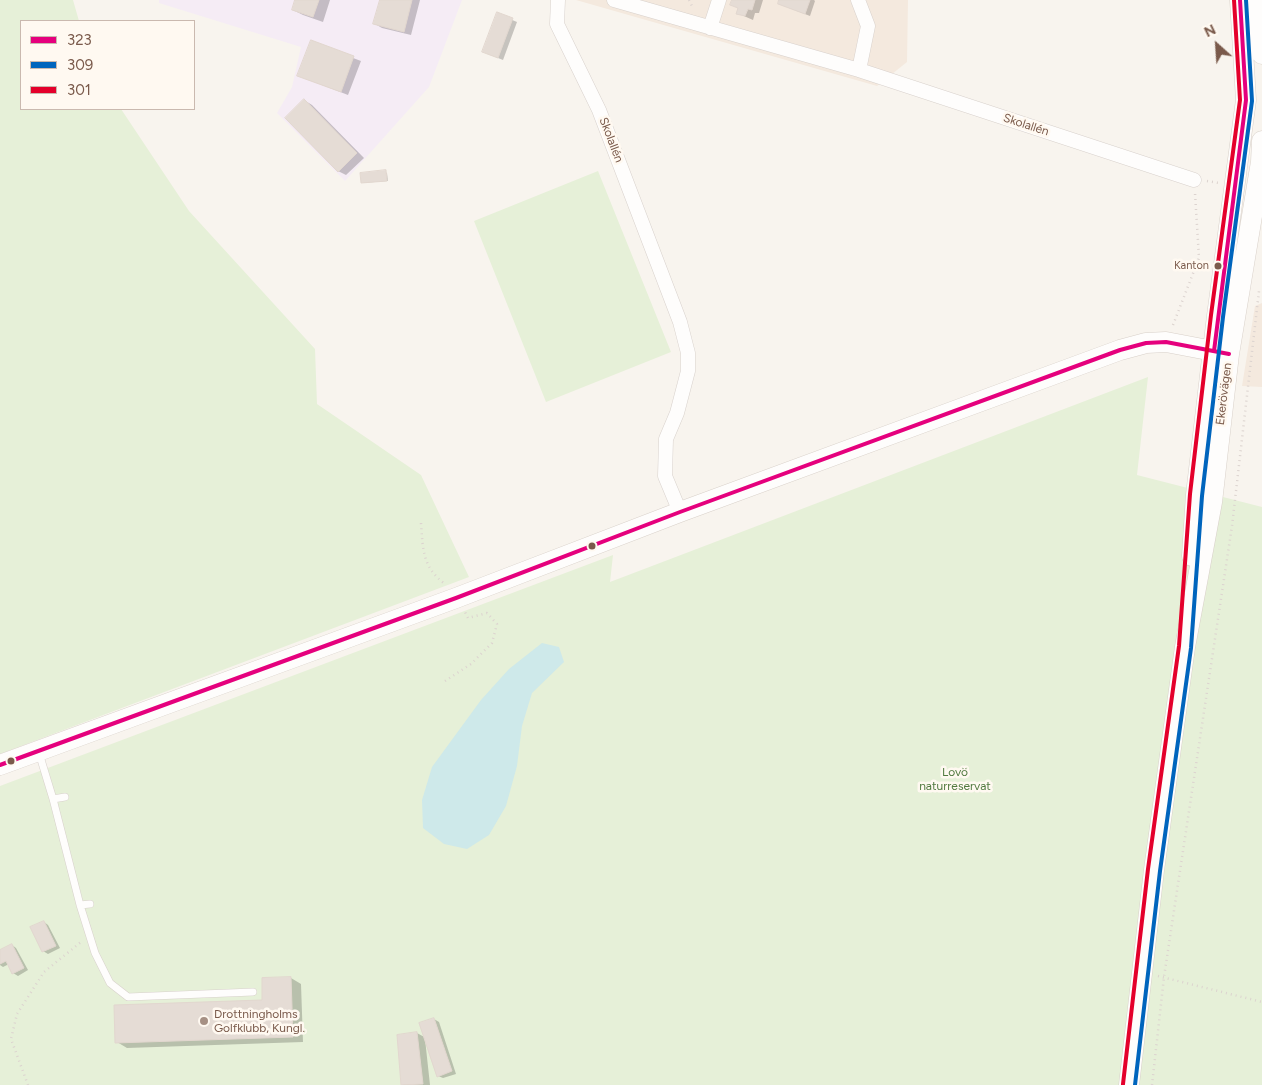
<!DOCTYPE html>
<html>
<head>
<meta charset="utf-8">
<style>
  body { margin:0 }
  #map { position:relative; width:1262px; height:1085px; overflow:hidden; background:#f8f4ee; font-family:Figtree,sans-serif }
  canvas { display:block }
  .legend { position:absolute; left:20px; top:20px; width:175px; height:90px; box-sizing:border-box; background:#fff9f1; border:1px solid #cab9af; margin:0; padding:6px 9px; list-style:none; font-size:15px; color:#7a5a4b }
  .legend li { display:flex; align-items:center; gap:10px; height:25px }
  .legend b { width:25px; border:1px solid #cab9af }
  .north { position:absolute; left:1192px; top:20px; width:50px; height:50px; -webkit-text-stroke:4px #fff9f1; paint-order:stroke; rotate:334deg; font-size:14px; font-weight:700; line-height:20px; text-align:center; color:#7a5a4b }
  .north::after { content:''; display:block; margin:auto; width:18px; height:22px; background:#7a5a4b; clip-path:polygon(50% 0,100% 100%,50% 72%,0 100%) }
</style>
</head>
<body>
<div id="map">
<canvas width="1262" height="1085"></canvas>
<ul class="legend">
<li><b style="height:6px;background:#e5007d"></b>323</li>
<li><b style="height:6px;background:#0065bd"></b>309</li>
<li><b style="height:6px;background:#e4002b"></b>301</li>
</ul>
<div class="north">N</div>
</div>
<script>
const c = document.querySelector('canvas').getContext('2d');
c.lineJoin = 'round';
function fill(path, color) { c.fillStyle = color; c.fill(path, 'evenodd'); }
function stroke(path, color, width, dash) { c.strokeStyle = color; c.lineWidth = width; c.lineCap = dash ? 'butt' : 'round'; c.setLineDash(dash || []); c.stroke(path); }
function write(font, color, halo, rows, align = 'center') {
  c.font = font + ' Figtree,sans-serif'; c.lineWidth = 5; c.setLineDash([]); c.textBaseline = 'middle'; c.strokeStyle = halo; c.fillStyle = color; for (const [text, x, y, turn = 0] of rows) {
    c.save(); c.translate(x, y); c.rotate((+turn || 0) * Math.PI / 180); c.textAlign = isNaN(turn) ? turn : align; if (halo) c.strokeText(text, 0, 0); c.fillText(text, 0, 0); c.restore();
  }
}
fill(new Path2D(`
  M 576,0 L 908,0 L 907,62 L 877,86 Z
  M 1262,303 L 1262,387 L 1242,386 L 1255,306 Z`), '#f4e9de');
fill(new Path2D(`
  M 159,0 L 462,0 L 429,87 L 345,181 L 277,113 L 292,87 L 301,47 L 159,3 Z`), '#f5ecf5');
fill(new Path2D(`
  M 0,0 L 73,0 L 79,21 L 21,21 L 21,109 L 121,109 L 189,211 L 315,349 L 317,404 L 421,475 L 469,577 L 0,754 Z
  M 598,171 L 671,352 L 546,402 L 474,221 Z
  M 1148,377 L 1137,475 L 1262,507 L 1262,1085 L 0,1085 L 0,786 L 613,555 L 610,582 Z`), '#e6f0d8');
fill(new Path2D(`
  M 542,643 L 559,647 L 564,662 L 532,693 L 522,726 L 517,766 L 506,806 L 489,835 L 467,849 L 444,844 L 423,828 L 422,800 L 432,767 L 481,700 L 509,669 Z`), '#cee9ea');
fill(new Path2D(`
  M 297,0 L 330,0 L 323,22 L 303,15 L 293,10 Z
  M 381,0 L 420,0 L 411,35 L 382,28 L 375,24 Z
  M 733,0 L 763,0 L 759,13 L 755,13 L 753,20 L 737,13 L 739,8 Z
  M 781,0 L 814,0 L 815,1 L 810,16 L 784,6 L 779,4 Z
  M 498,14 L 517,22 L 503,60 L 488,54 Z
  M 311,42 L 361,61 L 348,95 L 299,76 Z
  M 304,100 L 312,105 L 364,158 L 346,175 L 338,171 Z
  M 385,172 L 387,173 L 388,181 L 362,183 Z
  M 44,922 L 48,925 L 60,948 L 48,954 L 43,951 Z
  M 12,945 L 16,948 L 28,970 L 18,976 L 13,973 L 9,964 L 3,967 L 0,965 L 0,951 Z
  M 291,978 L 301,984 L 303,1042 L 127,1048 L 117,1042 L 264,1001 Z
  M 434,1019 L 439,1022 L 456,1074 L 443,1078 L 438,1076 L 425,1039 L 430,1085 L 402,1085 L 399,1036 L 417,1033 L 426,1038 Z`), '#0003');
const building = new Path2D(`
  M 295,0 L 319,0 L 313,17 L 292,10 Z
  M 380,0 L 412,0 L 404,32 L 373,24 Z
  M 732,0 L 755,0 L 752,10 L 748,9 L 745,16 L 736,14 L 738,8 L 730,5 Z
  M 779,0 L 810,0 L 805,14 L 778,4 Z
  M 497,12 L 513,18 L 498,58 L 482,52 Z
  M 311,40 L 354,56 L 341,92 L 297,76 Z
  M 304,99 L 357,153 L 338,172 L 285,118 Z
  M 386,170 L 387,181 L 361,183 L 360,173 Z
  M 44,921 L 56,946 L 42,952 L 30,927 Z
  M 12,944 L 24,968 L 12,974 L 6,961 L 0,964 L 0,950 Z
  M 291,977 L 293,1037 L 115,1043 L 114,1005 L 262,1000 L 262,978 Z
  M 434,1018 L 452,1071 L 437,1077 L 419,1023 Z
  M 417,1032 L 423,1084 L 401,1085 L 397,1035 Z`);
fill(building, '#e5dcd5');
stroke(building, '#e2d7cf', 1);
const lane = new Path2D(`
  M 39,753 L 53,799 L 80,905 L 95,953 L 110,983 L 128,997 L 253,992
  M 53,799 L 65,797
  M 80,905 L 90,904`);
const street = new Path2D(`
  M 558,0 L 557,24 L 599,110 L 680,322 L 688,353 L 688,371 L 677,413 L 666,439 L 665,476 L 680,512
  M 614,0 L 859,70 L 1194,180
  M 858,0 L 868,26 L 859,70
  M 710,28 L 719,0`);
const secondary = new Path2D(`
  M 1257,0 L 1262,54
  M 1192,556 L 1196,495 L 1217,316 L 1246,100 L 1240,0
  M 0,765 L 456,598 L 680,512 L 1120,350 L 1146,343 L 1166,342 L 1229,354
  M 1129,1085 L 1154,870 L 1185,647 L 1212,502 L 1229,354 L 1261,162 L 1262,141`);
stroke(lane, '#d8d1cc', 8);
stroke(street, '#d8d1cc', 15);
stroke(secondary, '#d8d0c9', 21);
stroke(new Path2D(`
  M 689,0 L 693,8
  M 1207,181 L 1219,183
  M 1173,325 L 1199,258 L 1195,193
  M 421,523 C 423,549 422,567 445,584
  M 445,681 L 471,664 L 492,643 L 497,624 L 487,613 L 468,618 L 465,612
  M 1158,976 L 1262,1002
  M 28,1085 L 11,1039 L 17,1014 L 44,972 L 81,942
  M 1152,1085 L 1164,977 L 1232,526 L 1259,291`), '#dcd3cf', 2.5, [1, 4]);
stroke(lane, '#fefdfc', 7);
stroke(street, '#fefdfc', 14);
stroke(secondary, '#fefdfc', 20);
stroke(new Path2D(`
  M 1214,351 L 1246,100 L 1240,0
  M 0,765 L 456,598 L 680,512 L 1120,350 L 1146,343 L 1166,342 L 1229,354`), '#e5007d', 4);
stroke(new Path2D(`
  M 1135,1085 L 1160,871 L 1191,648 L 1202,496 L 1223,317 L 1252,101 L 1246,0`), '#0065bd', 4);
stroke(new Path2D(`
  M 1123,1084 L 1148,869 L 1179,646 L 1190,494 L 1211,315 L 1240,100 L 1234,0`), '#e4002b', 4);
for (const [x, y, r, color] of [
  [1218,266,4.5,"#7a5a4b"],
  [592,546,4.5,"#7a5a4b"],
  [11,761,4.5,"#7a5a4b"],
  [204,1021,5,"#a69084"]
]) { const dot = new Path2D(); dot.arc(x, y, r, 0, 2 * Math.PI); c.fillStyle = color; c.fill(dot); stroke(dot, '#fff9f1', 2); }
write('11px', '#7a5a4b', '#fff9f1', [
  ["Kanton",1209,266]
], 'right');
write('12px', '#7a5a4b', '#fff9f1', [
  ["Skolallén",1026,125,18],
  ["Skolallén",611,140,69],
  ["Ekerövägen",1224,394,-83]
]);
write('12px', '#527a40', '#fff9f1', [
  ["Lovö",955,772],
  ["naturreservat",955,786]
]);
write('12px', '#7a5a4b', '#fff9f1', [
  ["Drottningholms",214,1014],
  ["Golfklubb, Kungl.",214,1028]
], 'left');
</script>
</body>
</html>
